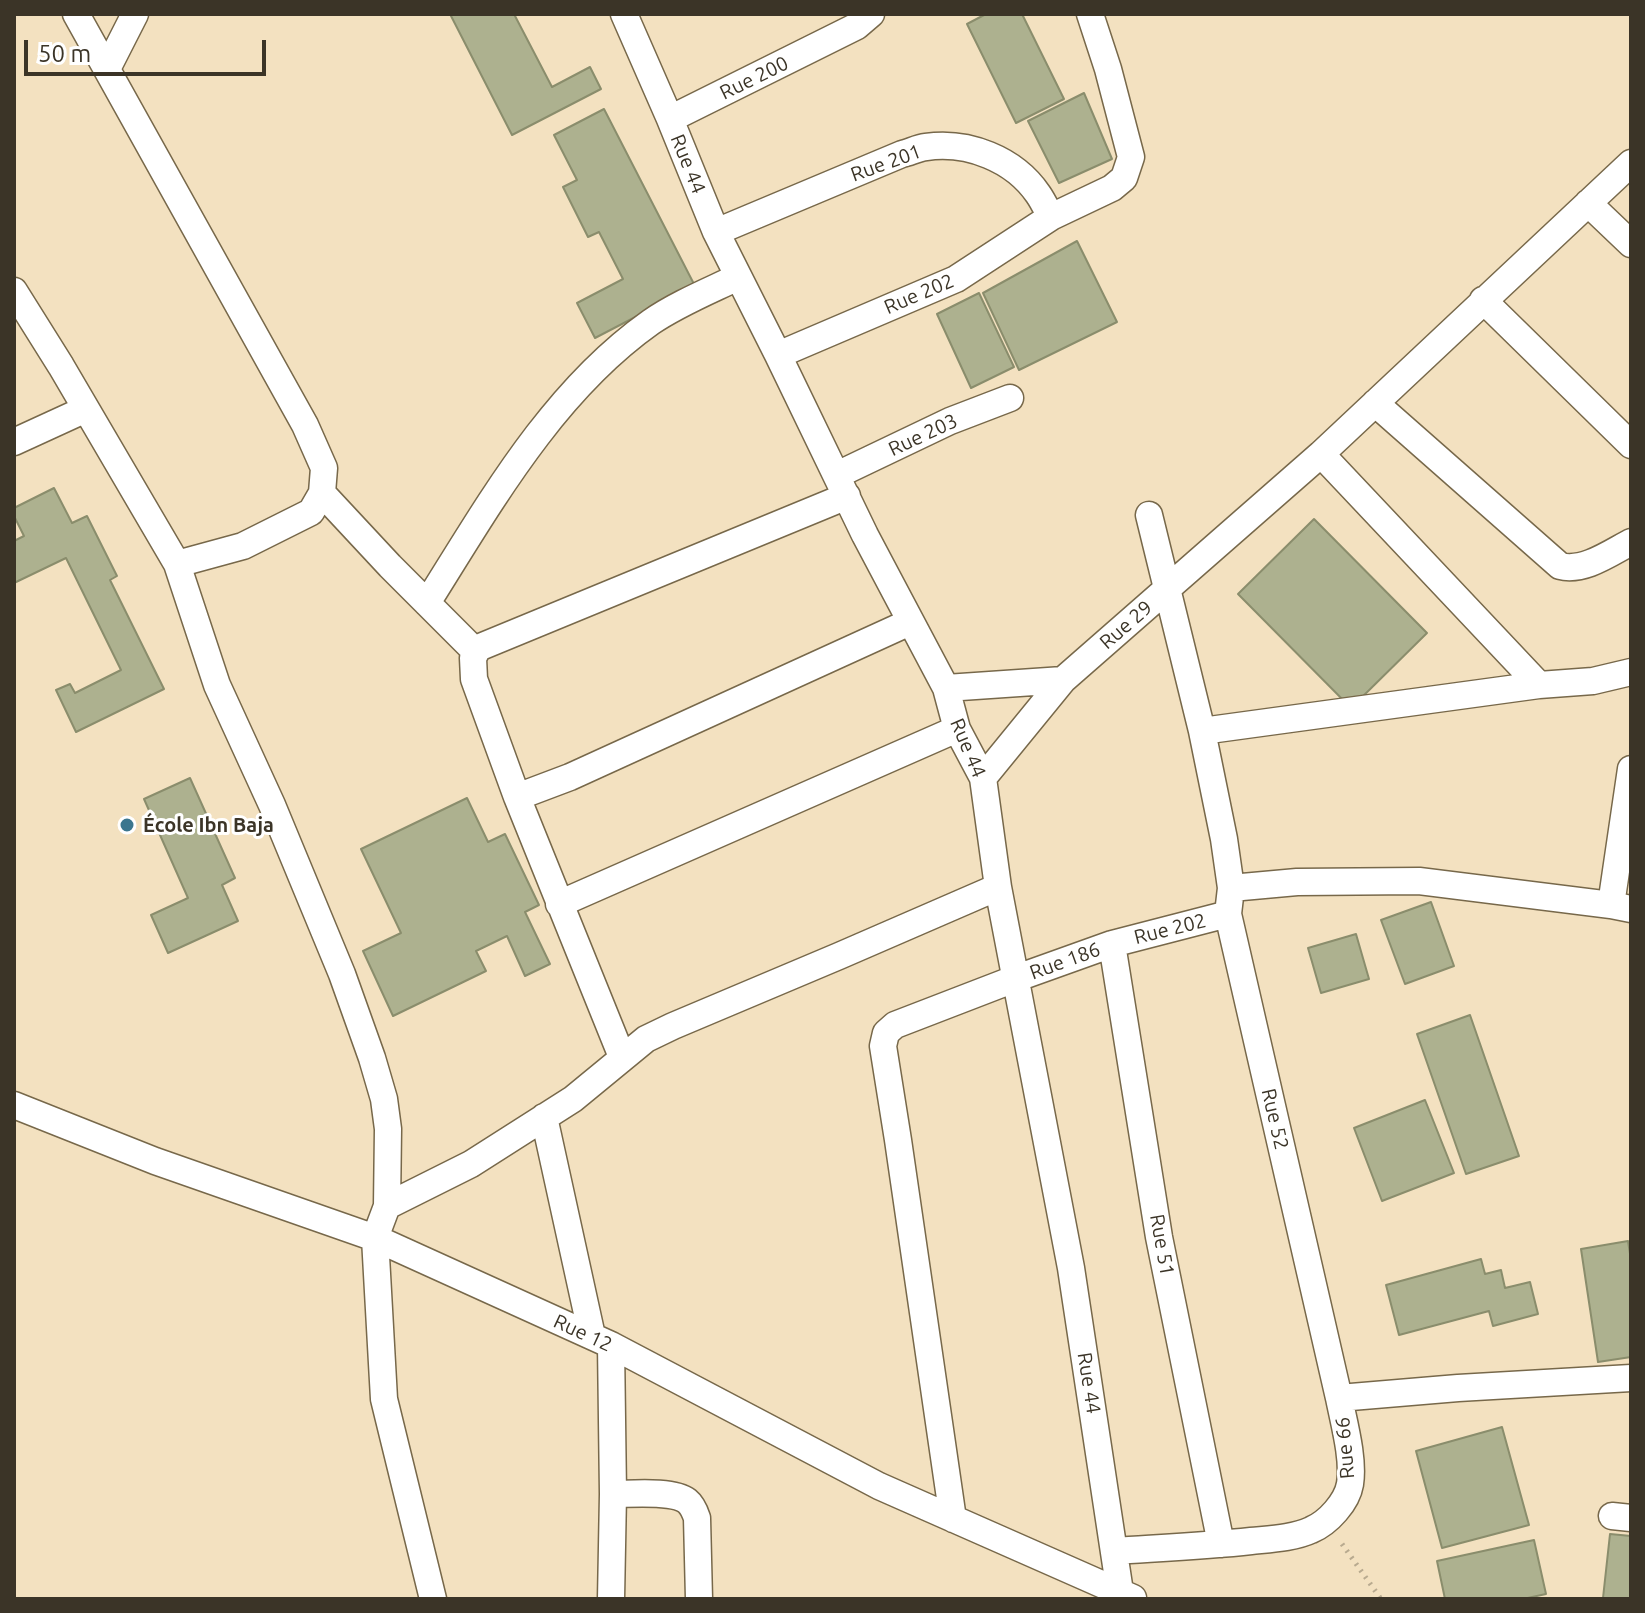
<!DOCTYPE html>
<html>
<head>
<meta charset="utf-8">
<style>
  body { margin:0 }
  #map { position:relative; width:1645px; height:1613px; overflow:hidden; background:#f3e1c0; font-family:Ubuntu,sans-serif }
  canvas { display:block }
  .frame { position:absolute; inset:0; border:16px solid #3b3427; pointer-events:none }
  .scale { position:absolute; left:24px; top:40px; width:242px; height:36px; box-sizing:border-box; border:4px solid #3b3427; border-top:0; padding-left:10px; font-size:24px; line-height:28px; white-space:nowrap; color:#3b3427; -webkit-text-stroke:6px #fff; paint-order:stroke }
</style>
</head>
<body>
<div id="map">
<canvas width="1645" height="1613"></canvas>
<div class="frame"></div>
<div class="scale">50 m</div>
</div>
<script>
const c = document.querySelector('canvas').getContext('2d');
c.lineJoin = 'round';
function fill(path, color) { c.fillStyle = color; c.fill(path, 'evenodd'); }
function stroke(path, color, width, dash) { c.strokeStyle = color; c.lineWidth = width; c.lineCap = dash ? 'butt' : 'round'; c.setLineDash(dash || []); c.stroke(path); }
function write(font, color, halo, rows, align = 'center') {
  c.font = font + ' Ubuntu,sans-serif'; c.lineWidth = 6; c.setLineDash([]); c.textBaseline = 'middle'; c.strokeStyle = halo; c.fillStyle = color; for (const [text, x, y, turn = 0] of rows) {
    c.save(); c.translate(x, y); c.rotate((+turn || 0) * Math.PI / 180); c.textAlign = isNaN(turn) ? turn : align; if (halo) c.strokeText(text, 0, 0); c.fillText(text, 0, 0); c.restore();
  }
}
const building = new Path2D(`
  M 450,14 L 514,14 L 552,87 L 590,67 L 601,89 L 512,135 Z
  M 986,14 L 1022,14 L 1064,99 L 1016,123 L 967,24 Z
  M 1084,93 L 1112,159 L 1059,183 L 1028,121 Z
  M 604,109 L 695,286 L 595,338 L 577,303 L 623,279 L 599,232 L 588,237 L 563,187 L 577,180 L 554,135 Z
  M 1077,241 L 1117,322 L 1019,370 L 983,293 Z
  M 979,293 L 1014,367 L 971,388 L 937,314 Z
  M 54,488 L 72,523 L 87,516 L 117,576 L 110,580 L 164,689 L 76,732 L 56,690 L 70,684 L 75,693 L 121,670 L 66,558 L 14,583 L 14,541 L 24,536 L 14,516 L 14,508 Z
  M 1314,519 L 1427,633 L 1351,708 L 1238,594 Z
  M 190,778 L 235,878 L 222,885 L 238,921 L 168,953 L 151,915 L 188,898 L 144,799 Z
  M 467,798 L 488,842 L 505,834 L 539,905 L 525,912 L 550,964 L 525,976 L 507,936 L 476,951 L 486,971 L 393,1016 L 363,951 L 401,933 L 361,849 Z
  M 1431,902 L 1454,966 L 1405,984 L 1381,920 Z
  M 1356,934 L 1369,979 L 1321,993 L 1308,948 Z
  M 1470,1015 L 1519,1156 L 1466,1174 L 1417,1034 Z
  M 1425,1100 L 1454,1173 L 1382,1201 L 1354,1128 Z
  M 1628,1241 L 1631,1260 L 1631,1357 L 1598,1362 L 1581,1249 Z
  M 1481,1259 L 1485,1274 L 1501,1270 L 1505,1288 L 1530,1282 L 1538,1314 L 1493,1326 L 1489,1311 L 1399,1335 L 1386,1285 Z
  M 1502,1427 L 1529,1525 L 1442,1548 L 1416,1451 Z
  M 1610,1534 L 1631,1536 L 1631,1599 L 1603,1598 Z
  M 1534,1540 L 1546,1594 L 1523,1599 L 1445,1599 L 1437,1561 Z`);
fill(building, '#adb18f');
stroke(building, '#8a8d6c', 2);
const street = new Path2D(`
  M 76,14 L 305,425 L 324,468 L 322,493 L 311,512 L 243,546 L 177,564
  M 624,14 L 670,119 L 716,232 L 778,355 L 865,535 L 946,688 L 957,729 L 983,778 L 998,887 L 1071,1268 L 1120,1592
  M 107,69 L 135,14
  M 670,119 L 857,26 L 871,14
  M 1588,203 L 1631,244
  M 716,232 L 902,154 C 910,152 918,148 926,147 C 968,141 1014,159 1038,194 C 1043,201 1047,210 1051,217 L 1112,188 L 1124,178 L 1131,157 L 1108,69 L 1090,14
  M 14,291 L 61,366 L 177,564 L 217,685 L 272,805 L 342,974 L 372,1058 L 384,1099 L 388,1129 L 387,1206 L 375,1238 L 384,1399 L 433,1599
  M 1483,300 L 1631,445
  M 778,355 L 956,279 L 1051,217
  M 1375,403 L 1560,566 C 1584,572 1610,553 1631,542
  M 14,442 L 86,409
  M 1321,454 L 1539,685
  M 837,475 L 950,421 L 1010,398
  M 322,493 L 390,566 L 476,652
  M 847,496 L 478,648 L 473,658 L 474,679 L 517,797 L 570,777 L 910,622
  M 427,603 C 490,503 552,392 651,322 C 677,304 709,291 738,277
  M 946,688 L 1063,680
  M 1202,731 L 1539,685 L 1593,681 L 1631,672
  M 983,778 L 1063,680 L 1321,454 L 1631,163
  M 517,797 L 622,1057
  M 1231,888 L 1297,882 L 1419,881 L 1611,905 L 1631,909
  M 559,904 L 957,729
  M 1611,905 L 1631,769
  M 1112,944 L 1159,1237 L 1221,1544
  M 14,1105 L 155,1161 L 375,1238 L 611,1345 L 879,1486 L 1133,1598
  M 544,1117 L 592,1336
  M 387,1206 L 471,1164 L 573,1099 L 646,1039 L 673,1026 L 839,956 L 998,887
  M 1339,1398 L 1458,1388 L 1631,1378
  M 613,1494 C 631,1494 673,1490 687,1501 C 692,1505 695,1512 697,1518 L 699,1599
  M 1612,1516 L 1631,1518
  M 953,1519 L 898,1140 L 883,1046 L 886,1033 L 895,1025 L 1017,978 L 1112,944 L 1228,914
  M 1115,1551 C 1160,1548 1206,1546 1251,1541 C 1270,1539 1294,1538 1311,1530 C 1328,1523 1347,1502 1350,1484 C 1354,1459 1344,1423 1339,1398 L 1228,914 L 1231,888 L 1224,839 L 1202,731 L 1149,515
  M 611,1599 L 613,1494 L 611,1345`);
stroke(street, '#77684a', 29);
stroke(new Path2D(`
  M 1342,1544 L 1381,1599`), '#b8aa8f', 5, [2, 6]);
stroke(street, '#fff', 26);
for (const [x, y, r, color] of [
  [127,825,8,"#3b768e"]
]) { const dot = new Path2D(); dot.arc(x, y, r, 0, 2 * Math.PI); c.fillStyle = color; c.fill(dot); stroke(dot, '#fff', 3); }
write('20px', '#3b3427', '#fff', [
  ["Rue 200",754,78,-26],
  ["Rue 201",886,163,-20],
  ["Rue 44",688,164,68],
  ["Rue 202",919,294,-23],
  ["Rue 203",923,435,-25],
  ["Rue 29",1126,625,-41],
  ["Rue 44",968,748,67],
  ["Rue 202",1170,929,-14],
  ["Rue 186",1065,961,-20],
  ["Rue 52",1275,1119,77],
  ["Rue 51",1162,1245,80],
  ["Rue 12",583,1333,25],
  ["Rue 44",1089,1383,81],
  ["Rue 66",1345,1448,-95]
]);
write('bold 20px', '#3b3427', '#fff', [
  ["École Ibn Baja",143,825]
], 'left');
</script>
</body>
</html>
